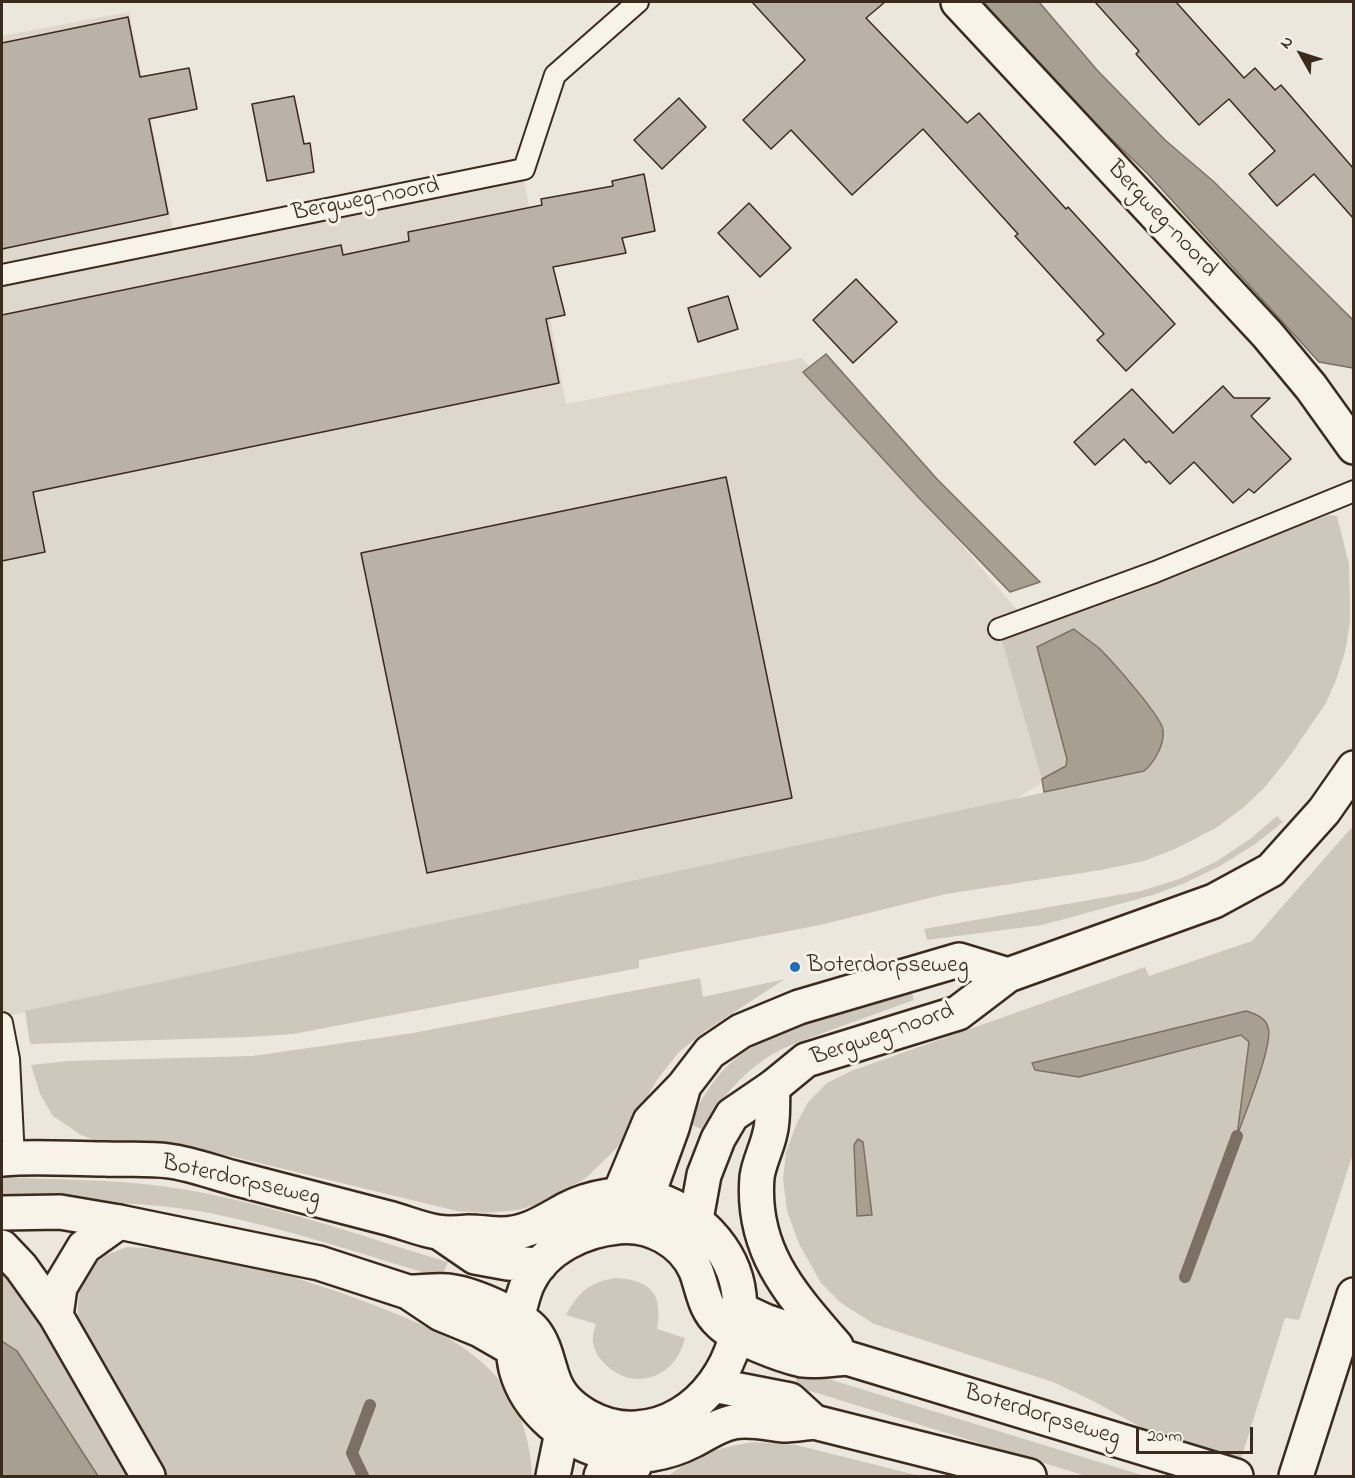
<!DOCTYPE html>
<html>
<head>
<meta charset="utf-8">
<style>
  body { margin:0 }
  #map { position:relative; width:1355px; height:1478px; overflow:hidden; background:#ece7dc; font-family:"Indie Flower",sans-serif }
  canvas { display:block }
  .frame { position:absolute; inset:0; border:3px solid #3b2a1e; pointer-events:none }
  .north { position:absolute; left:1271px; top:24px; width:60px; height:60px; -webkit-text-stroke:4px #f7f3e8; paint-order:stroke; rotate:309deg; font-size:16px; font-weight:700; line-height:24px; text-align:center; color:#3b2a1e }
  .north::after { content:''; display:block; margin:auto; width:21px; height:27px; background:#3b2a1e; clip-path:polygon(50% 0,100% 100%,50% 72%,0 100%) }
  .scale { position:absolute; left:1136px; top:1427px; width:117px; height:27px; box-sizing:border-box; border:3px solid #3b2a1e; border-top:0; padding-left:8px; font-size:18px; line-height:21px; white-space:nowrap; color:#3b2a1e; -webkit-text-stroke:4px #f7f3e8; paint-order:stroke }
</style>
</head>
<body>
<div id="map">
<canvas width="1355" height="1478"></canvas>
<div class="frame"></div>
<div class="north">N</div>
<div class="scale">20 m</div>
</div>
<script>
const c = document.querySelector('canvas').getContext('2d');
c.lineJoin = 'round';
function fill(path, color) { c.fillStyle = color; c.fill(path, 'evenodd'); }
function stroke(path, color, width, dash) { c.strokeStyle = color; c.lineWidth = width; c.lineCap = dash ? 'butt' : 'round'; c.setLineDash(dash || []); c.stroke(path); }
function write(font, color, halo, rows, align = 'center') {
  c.font = font + ' "Indie Flower",sans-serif'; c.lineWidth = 6; c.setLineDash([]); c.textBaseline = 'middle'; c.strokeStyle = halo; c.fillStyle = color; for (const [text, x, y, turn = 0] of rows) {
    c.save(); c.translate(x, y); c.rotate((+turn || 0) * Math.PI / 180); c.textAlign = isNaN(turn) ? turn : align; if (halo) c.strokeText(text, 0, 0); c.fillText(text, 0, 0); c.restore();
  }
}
fill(new Path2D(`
  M 129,12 L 174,234 L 520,158 L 566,404 L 802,358 L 1041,638 L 1047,780 L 1002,807 L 2,1017 L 2,36 Z`), '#ddd7cc');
fill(new Path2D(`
  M 1330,515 L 1337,516 L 1349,564 L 1350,596 L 1350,622 L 1345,652 L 1336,680 L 1326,703 L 1289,757 L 1265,787 L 1244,807 L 1216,828 L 1175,849 L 1144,861 L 1101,870 L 946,894 L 820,925 L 639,960 L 639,968 L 293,1034 L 249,1037 L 30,1044 L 25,1011 L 1144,771 C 1154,763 1165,745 1163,730 C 1162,717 1112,661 1100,649 C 1092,642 1082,636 1074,629 L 1037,647 L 1067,759 L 1066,766 L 1042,779 L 1001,637 L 1098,599 L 1116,600 L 1198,568 L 1215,555 L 1297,525 Z
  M 1277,816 L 1283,822 L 1254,845 L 1220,866 L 1185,883 L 1153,895 L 1042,925 L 927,940 L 924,929 L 1141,891 L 1182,878 L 1217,861 L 1250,839 Z
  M 1353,826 L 1353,1154 L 1299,1320 L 1285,1318 L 1240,1462 L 1155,1435 L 1093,1401 L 1053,1382 L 874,1324 L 841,1303 L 821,1283 L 799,1244 L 787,1211 L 783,1179 L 786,1152 L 796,1125 L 808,1102 L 827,1083 L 851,1071 L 1145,967 L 1149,976 L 1252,941 Z
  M 700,978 L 703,997 L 785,979 L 705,1031 L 678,1053 L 657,1080 L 617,1148 L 586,1178 L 545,1202 L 518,1210 L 487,1213 L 457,1211 L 230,1156 L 147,1145 L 99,1142 L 81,1135 L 53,1116 L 40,1094 L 31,1065 L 68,1061 L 252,1056 L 413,1033 Z
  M 910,987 L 914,1000 C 886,1010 859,1020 831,1030 C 811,1038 790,1044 771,1055 C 742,1073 719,1100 703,1130 L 688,1123 C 697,1107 706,1091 718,1076 C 758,1027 851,1007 910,987 Z
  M 2,1177 C 54,1180 109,1179 161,1186 C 259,1199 354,1234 448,1262 L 442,1278 C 365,1255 288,1229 210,1213 C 146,1201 67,1200 2,1204 Z
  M 127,1247 C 209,1250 303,1277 379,1307 C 419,1323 458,1338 489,1369 C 517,1396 531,1439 532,1476 L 165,1476 L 84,1343 L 77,1320 L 79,1292 L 95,1263 L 106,1255 Z
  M 2,1264 L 14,1279 L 128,1476 L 98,1476 L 17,1351 L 2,1341 Z
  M 617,1278 C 652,1281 663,1294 657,1329 L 685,1338 C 677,1375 637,1393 607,1366 C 600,1360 594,1351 593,1342 C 592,1336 594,1330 596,1324 L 566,1315 C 578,1292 591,1281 617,1278 Z
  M 799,1370 L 1145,1476 L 1086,1476 L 794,1386 Z
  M 755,1442 L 796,1445 L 920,1476 L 668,1476 C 697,1454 719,1447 755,1442 Z`), '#cec8bc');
const water = new Path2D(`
  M 983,2 L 1039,2 L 1097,70 L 1165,140 L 1213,181 L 1353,320 L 1353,368 L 1319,362 L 1148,174 L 1103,131 Z
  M 826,354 L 937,479 L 1040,582 L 1010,592 L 918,497 L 803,372 Z
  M 1074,629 C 1082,636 1092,642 1100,649 C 1112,661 1162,717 1163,730 C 1165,744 1154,763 1144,771 L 1044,792 L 1042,779 L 1066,766 L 1067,759 L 1037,647 Z
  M 1246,1011 C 1255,1014 1265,1017 1268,1027 C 1274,1044 1244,1116 1237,1136 L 1249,1042 L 1241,1035 L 1079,1077 L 1035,1070 L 1032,1063 Z
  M 858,1139 L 863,1142 L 872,1215 L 857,1216 L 854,1145 Z
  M 2,1341 L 17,1351 L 98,1476 L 2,1476 Z`);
fill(water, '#a89f93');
stroke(water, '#7c7064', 1.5);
stroke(new Path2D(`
  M 1185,1277 L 1237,1136
  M 363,1476 L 352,1453 L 370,1405`), '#7c7064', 12);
const building = new Path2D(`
  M 752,2 L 885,2 L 866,18 L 967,123 L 979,113 L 1066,209 L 1068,207 L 1175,324 L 1126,371 L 1097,340 L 1104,334 L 1015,236 L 1018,234 L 923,129 L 852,195 L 791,130 L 771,149 L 743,120 L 805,60 Z
  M 1095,2 L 1176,2 L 1244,78 L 1255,68 L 1275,90 L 1281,85 L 1353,168 L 1353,218 L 1314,174 L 1277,206 L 1249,174 L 1275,151 L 1229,99 L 1199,125 L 1136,54 L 1139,51 Z
  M 128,17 L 140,77 L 189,68 L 197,109 L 149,119 L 168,214 L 2,249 L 2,43 Z
  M 294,96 L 304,144 L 310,143 L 314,172 L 267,181 L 252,104 Z
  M 679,98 L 706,127 L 662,169 L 634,140 Z
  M 644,174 L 655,231 L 622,238 L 626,253 L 553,267 L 565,315 L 546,319 L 559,383 L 33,492 L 45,552 L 2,561 L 2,315 L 341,245 L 343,255 L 409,241 L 408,232 L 542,205 L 541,199 L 613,186 L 612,181 Z
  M 749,203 L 791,248 L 760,277 L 718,233 Z
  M 856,279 L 897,322 L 853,363 L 813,320 Z
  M 728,296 L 738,329 L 698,342 L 688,308 Z
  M 1223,386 L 1234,398 L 1270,398 L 1251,416 L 1291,459 L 1254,493 L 1249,489 L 1233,503 L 1194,462 L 1170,484 L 1149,461 L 1146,463 L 1124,439 L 1095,465 L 1074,442 L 1132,389 L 1173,433 Z
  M 726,477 L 792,798 L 427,873 L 361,553 Z`);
fill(building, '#bab2a7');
stroke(building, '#3b2a1e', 1.5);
const service = new Path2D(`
  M 2,275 L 524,169 L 555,75 L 638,2
  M 999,629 L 1155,572 L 1354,491
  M 2,1023 L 9,1059 L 14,1158`);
const minor = new Path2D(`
  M 2,1247 L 21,1267 L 56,1316 L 60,1287 L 84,1247 L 119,1222
  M 56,1316 L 148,1476`);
const tertiary = new Path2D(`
  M 958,2 L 1267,334 L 1311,387 L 1354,447
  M 619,1195 L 650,1121 L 683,1087 L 710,1052 L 741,1031 L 799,1007 L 959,960 L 1008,975
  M 647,1197 L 672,1128 L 683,1089
  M 696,1219 L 704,1175 L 718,1139 L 732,1115 L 773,1087 L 806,1060 L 958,1013 L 1008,975 L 1214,901 L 1271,870 L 1324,811 L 1354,768`);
const secondary = new Path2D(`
  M 773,1087 C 772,1102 774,1119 770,1133 C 767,1148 759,1162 757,1177 C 751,1251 791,1294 836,1346
  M 2,1159 C 36,1156 70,1159 105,1159 C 126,1160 148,1158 169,1161 C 192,1164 215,1173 238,1179 C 288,1192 338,1205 388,1218 C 404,1222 420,1229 437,1232 C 447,1234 459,1233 469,1232 C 480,1232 491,1234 501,1234 C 527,1234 545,1221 567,1209 C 590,1197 622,1191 648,1197 C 693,1208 734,1248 739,1295 C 746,1356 700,1425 636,1428 C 604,1430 563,1410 553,1378 C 547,1361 545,1345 534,1331 C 520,1314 469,1293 447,1291 C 435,1290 421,1292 408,1292
  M 2,1213 L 60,1212 L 119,1222 L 319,1263 L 408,1292 L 441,1314 L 480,1330 L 513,1349
  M 440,1233 L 475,1257 L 508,1263 L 540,1265
  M 739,1309 L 765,1321 L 809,1336 L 847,1358 L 1236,1476
  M 847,1358 C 833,1359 816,1362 802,1360 C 781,1355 735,1338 720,1323 C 704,1309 703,1289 696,1271 C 683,1241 649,1223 618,1227 C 584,1230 545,1248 529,1281 C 524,1290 522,1301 519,1311 C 514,1330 511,1349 516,1369 C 527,1411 568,1444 609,1453 C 637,1459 667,1454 692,1441 C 706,1434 718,1425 733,1422 C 750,1419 766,1423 782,1425 C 793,1425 804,1423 814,1422 L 1029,1476
  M 713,1385 L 790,1400 L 814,1422`);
const primary = new Path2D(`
  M 553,1476 L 562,1432
  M 601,1476 L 611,1453
  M 629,1476 L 640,1455
  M 1296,1476 L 1354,1295`);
stroke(service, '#3b2a1e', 24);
stroke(minor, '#3b2a1e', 38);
stroke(tertiary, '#3b2a1e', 38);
stroke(secondary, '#3b2a1e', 38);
stroke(primary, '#3b2a1e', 38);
stroke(service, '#f7f3e8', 20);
stroke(minor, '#f7f3e8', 33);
stroke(tertiary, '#f7f3e8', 33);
stroke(secondary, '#f7f3e8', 33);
stroke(primary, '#f7f3e8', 33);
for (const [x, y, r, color] of [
  [795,967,6,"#1f6fb2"]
]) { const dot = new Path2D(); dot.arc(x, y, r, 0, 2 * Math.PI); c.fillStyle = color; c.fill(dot); stroke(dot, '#f7f3e8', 2); }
write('24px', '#3b2a1e', '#f7f3e8', [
  ["Bergweg-noord",366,201,-11],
  ["Bergweg-noord",1161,220,47],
  ["Bergweg-noord",883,1036,-19],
  ["Boterdorpseweg",241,1182,13],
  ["Boterdorpseweg",1042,1417,17]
]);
write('24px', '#3b2a1e', '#f7f3e8', [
  ["Boterdorpseweg",807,967]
], 'left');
</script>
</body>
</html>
